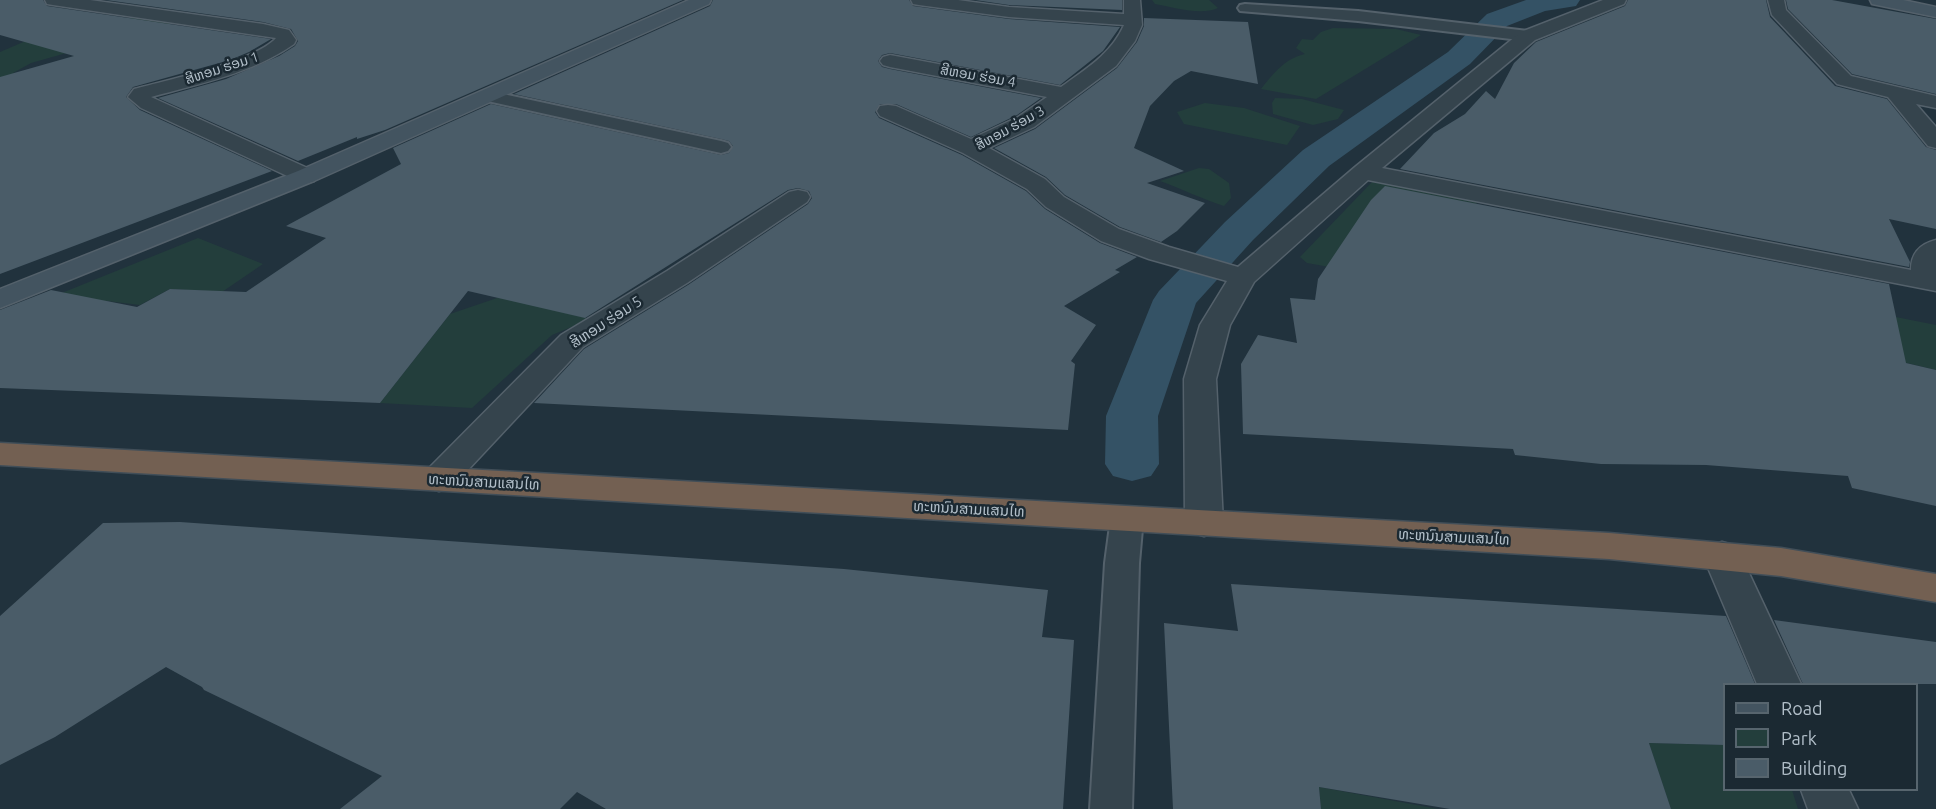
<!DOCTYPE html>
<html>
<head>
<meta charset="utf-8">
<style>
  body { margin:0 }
  #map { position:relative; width:1936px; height:809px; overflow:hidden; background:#21323d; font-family:Ubuntu,sans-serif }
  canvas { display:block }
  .legend { position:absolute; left:1723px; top:683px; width:195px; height:108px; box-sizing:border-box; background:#1b2932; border:2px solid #57656e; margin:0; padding:8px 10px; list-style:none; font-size:18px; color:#b1bec8 }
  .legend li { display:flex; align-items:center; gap:12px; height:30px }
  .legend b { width:30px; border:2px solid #57656e }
</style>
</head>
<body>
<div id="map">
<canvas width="1936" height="809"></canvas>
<ul class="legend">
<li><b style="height:8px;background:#435460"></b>Road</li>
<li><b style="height:16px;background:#233e3c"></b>Park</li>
<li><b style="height:16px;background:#4a5c68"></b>Building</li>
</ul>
</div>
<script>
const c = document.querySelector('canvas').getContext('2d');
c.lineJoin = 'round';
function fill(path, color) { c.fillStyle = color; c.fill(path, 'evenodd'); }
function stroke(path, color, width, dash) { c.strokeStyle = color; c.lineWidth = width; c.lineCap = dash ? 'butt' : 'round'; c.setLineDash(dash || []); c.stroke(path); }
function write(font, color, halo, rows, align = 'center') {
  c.font = font + ' Ubuntu,"Noto Sans Lao",sans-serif'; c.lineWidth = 5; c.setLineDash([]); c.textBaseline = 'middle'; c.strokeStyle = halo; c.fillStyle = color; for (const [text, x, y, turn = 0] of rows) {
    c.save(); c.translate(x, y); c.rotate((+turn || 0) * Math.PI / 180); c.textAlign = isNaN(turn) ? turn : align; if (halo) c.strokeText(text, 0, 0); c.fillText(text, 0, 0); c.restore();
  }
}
fill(new Path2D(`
  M 1152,0 L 1209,0 L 1218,8 C 1201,16 1173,7 1155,4 Z
  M 141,16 L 177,22 L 31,63 L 13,73 L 59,89 L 0,108 L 0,52 L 28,40 Z
  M 1333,28 L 1396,29 L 1421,35 L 1316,99 L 1261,89 C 1274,73 1284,59 1305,54 L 1296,48 L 1302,39 L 1313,40 L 1321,32 Z
  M 1275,98 L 1302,99 L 1344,110 L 1338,119 L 1313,125 L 1273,114 L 1272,103 Z
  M 1205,103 L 1244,108 L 1300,126 L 1287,145 L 1184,124 L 1177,112 Z
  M 1199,168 L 1209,169 L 1229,183 L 1231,198 L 1224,206 C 1202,199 1182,189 1160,181 Z
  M 1384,181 L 1477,200 L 1463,282 L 1397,279 L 1307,263 L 1300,257 L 1372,182 Z
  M 198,238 L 263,264 L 222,292 L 170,289 L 140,305 L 107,301 L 95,309 L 32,305 Z
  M 1625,263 L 1936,325 L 1936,370 L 1812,340 Z
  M 500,297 L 591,319 L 552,335 L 472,408 L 380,403 L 450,314 Z
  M 1649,743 L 1724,745 L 1724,790 L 1792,790 L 1798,809 L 1671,809 Z
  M 1319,787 L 1438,809 L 1321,809 Z`), '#233e3c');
fill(new Path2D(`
  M 1526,0 L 1580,0 L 1576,6 L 1545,11 L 1507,26 L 1470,64 L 1329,166 L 1253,240 L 1196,303 L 1158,416 L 1159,464 L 1151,476 L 1132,481 L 1113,476 L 1105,464 L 1106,416 L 1153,300 L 1159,291 L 1225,222 L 1303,150 L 1448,52 L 1487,14 Z`), '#345265');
fill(new Path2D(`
  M 0,0 L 43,0 L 47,6 L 271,39 L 249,52 L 230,60 L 133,87 L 126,97 L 140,110 L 272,171 L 0,274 L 0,77 L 74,56 L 0,35 Z
  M 106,0 L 683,0 L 385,130 L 357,139 L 357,137 L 298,161 L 158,98 L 226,79 L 279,56 L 295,46 L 298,41 L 291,29 L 263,22 Z
  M 713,0 L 909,0 L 913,6 L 1009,19 L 1120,27 L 1103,51 L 1060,85 L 890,53 L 882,55 L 878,61 L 882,67 L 890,69 L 1041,98 L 1017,115 L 971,137 L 896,104 L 880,104 L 875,112 L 879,118 L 962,155 L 1026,191 L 1045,209 L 1100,243 L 1137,257 L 1115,270 L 1120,272 L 1064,306 L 1096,325 L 1071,361 L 1075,364 L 1068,430 L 534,403 L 584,349 L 688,285 L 808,204 L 812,198 L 809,191 L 798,188 L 788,190 L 585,318 L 468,291 L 380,403 L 0,388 L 0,310 L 51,290 L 137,307 L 170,289 L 246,292 L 326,238 L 286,226 L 401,164 L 393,148 L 491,104 L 721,155 L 729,153 L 733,146 L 729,141 L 721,139 L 514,94 L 710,6 Z
  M 975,0 L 1122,0 L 1122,10 L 1009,5 Z
  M 1628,0 L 1766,0 L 1770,17 L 1835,86 L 1887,99 L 1926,147 L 1936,150 L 1936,229 L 1889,219 L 1910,262 L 1909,267 L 1400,169 L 1434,133 L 1465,114 L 1486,91 L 1495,99 L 1514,63 L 1536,42 L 1625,6 Z
  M 1786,0 L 1832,0 L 1936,19 L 1936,94 L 1852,74 L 1788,9 Z
  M 1144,18 L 1248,22 L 1258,84 L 1191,71 L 1174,81 L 1150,106 L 1134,148 L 1184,171 L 1147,183 L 1205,203 L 1177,231 L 1161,242 L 1120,227 L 1065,195 L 1046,177 L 994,148 L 1035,129 L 1117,68 L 1137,42 L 1144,26 Z
  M 1385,186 L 1889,284 L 1906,363 L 1936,370 L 1936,506 L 1852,488 L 1848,476 L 1706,465 L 1601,464 L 1515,455 L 1513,449 L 1243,434 L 1241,364 L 1258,335 L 1297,343 L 1290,298 L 1315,300 L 1318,279 L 1371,200 Z
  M 180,522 L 844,569 L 1048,590 L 1042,637 L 1074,640 L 1063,809 L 606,809 L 577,792 L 560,809 L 340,809 L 382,776 L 204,690 L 202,687 L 166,667 L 55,737 L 0,765 L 0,616 L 103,523 Z
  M 1231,584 L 1726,616 L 1755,684 L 1725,684 L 1725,745 L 1649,743 L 1671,809 L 1450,809 L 1319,787 L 1321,809 L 1173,809 L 1164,623 L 1238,631 Z
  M 1774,620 L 1936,642 L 1936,684 L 1803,684 Z`), '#4a5c68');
const lane = new Path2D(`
  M 1245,4 L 1358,11 L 1528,31 L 1536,36 L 1528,41 L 1358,21 L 1240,11 L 1238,8 L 1240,5 Z
  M 489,91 L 721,141 L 728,143 L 731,147 L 728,151 L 721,153 L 483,100 L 480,96 L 483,92 Z
  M 1127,507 L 1138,510 L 1143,518 L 1139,563 L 1132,809 L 1090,809 L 1105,563 L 1111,518 L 1116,510 Z`);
const street = new Path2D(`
  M 45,0 L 90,0 L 263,24 L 289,30 L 296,40 L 294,44 C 253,73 199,84 151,97 L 314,171 L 318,176 L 314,181 L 306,183 L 298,181 L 141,108 L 128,97 L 134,89 C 167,80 256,61 276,38 L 53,5 L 47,4 Z
  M 911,0 L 958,0 L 1009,7 L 1124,14 L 1124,0 L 1140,0 L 1142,25 L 1135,41 L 1116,66 L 1034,127 L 989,148 L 1045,179 L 1064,197 L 1119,229 L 1169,247 L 1238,267 L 1355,167 L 1521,32 L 1603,0 L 1626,0 L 1624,4 L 1535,40 L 1382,168 L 1911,270 C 1911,253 1920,244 1936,240 L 1936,291 L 1368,180 L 1254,282 L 1230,325 L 1216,379 L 1223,523 L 1217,532 L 1204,536 L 1191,532 L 1185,523 L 1184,379 L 1200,325 L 1227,281 L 1149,259 L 1101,241 L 1046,207 L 1027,189 L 963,153 L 880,116 L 877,111 L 880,106 L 888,105 L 896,106 L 971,139 L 1018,117 L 1047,97 L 890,67 L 883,65 L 880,61 L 883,57 L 890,55 L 1061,87 C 1086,69 1111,54 1124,25 L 1009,17 L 919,5 L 913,4 Z
  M 1768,0 L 1784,0 L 1786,10 L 1851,76 L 1936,96 L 1936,108 L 1916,104 L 1936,127 L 1936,148 L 1928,146 L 1888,97 L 1837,84 L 1772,15 Z
  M 798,190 L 807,192 L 810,197 L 807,202 L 687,283 L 583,347 L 452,487 L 439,491 L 426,487 L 421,479 L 426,471 L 561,335 L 667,271 L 789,192 Z
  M 1722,542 L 1736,546 L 1741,556 L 1801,684 L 1757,684 L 1703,556 L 1708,546 Z
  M 1801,790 L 1849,790 L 1858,809 L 1808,809 Z`);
const secondary = new Path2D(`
  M 689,0 L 711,0 L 709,4 L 314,181 L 0,308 L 0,289 L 298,171 Z
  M 1870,0 L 1903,0 L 1936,7 L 1936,17 L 1872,4 Z`);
const highway = new Path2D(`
  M 0,443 L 1609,533 L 1781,548 L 1936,574 L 1936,602 L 1781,576 L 1609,559 L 0,465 Z`);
stroke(lane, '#54616b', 4);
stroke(street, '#54616b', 3);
stroke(secondary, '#54616b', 3);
stroke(highway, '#414e58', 3);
fill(lane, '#35444d');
fill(street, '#35444d');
fill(secondary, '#435460');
fill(highway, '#736052');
write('14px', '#b1bec8', '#1b2932', [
  ["ສີຫອມ ຮ່ອມ 1",222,68,-18],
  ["ສີຫອມ ຮ່ອມ 4",978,76,10],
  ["ສີຫອມ ຮ່ອມ 3",1010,128,-29]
]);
write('15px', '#b1bec8', '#1b2932', [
  ["ສີຫອມ ຮ່ອມ 5",606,322,-33],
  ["ທະຫນົນສາມແສນໄທ",484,482,3],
  ["ທະຫນົນສາມແສນໄທ",969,509,3],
  ["ທະຫນົນສາມແສນໄທ",1454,537,3]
]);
</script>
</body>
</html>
